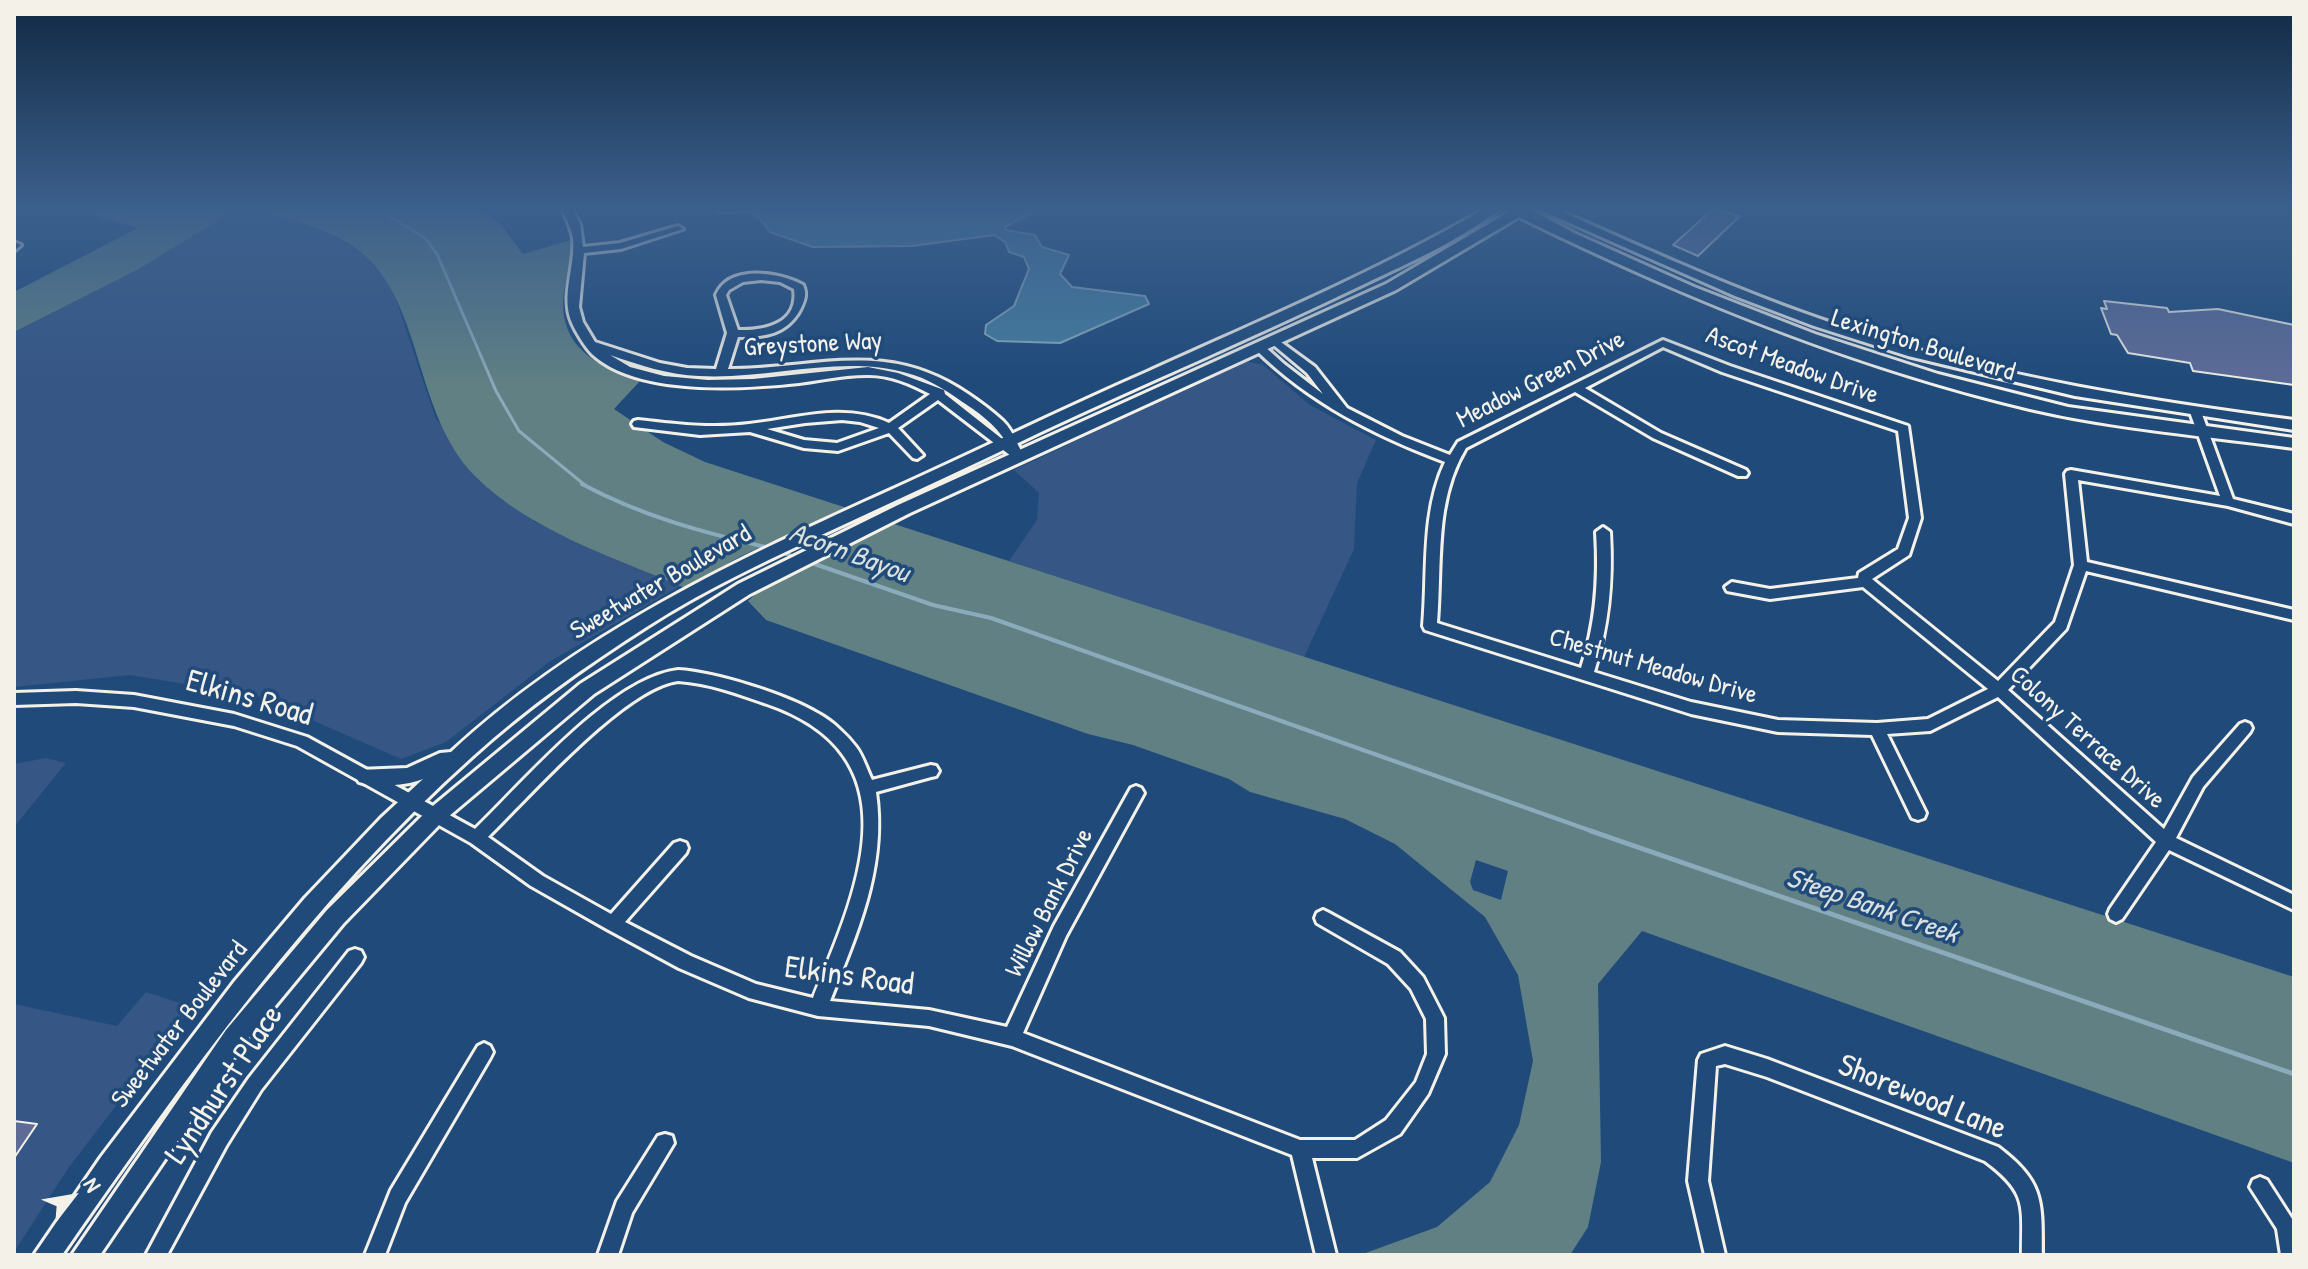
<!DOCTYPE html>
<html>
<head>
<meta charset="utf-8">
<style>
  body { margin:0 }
  #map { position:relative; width:2308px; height:1269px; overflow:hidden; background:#1f4a7a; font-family:"Patrick Hand",sans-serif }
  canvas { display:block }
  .frame { position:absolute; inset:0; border:16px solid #f4f1e8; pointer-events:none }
  .north { position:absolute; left:32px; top:1157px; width:80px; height:80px; -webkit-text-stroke:6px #1f4a7a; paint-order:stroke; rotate:59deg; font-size:22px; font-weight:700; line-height:32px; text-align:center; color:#f4f1e8 }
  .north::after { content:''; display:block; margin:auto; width:28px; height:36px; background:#f4f1e8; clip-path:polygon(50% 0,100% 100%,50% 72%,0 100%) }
</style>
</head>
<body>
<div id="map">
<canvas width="2308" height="1269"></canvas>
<div class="frame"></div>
<div class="north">N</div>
</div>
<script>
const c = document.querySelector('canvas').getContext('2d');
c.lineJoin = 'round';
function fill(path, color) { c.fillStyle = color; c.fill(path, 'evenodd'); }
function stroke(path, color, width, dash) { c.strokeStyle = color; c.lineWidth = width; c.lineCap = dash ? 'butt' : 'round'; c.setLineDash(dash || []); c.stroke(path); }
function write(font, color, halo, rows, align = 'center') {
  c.font = font + ' "Patrick Hand",sans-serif'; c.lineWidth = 7; c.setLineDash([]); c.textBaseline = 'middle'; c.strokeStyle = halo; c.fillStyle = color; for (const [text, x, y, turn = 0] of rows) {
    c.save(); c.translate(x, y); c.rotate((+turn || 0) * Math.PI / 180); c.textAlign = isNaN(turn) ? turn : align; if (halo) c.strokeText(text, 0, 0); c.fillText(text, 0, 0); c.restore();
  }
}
fill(new Path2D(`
  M 237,209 L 252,209 L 326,232 L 363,254 L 391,285 L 436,419 L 535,522 L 680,586 L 549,662 L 446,742 L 401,759 L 257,696 L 130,675 L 14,687 L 14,332 L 137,270 Z
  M 1245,361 L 1263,365 L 1310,405 L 1376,440 L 1357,483 L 1354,549 L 1304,657 L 1009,561 L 1037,520 L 1039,493 L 1014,470 Z
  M 46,758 L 66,763 L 14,827 L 14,764 Z
  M 146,992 L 192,1007 L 69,1167 L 14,1252 L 14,1004 L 117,1026 Z`), '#365785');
fill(new Path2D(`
  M 71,209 L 237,209 L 137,270 L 14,332 L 14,292 L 138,228 Z
  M 252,209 L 481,209 L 502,226 L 523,254 L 571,240 C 572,261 564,281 563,302 C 562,350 602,368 640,381 L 614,409 L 663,442 L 705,462 L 847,508 L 741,556 L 685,588 C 614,557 531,532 475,476 C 414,414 424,308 364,255 C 334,228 289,221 252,209 Z
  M 891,523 L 2294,977 L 2294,1163 L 1642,931 L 1598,984 L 1601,1162 L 1588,1227 L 1570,1255 L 1360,1255 L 1437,1227 L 1490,1182 L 1519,1125 L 1533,1061 L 1518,975 L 1485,917 L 1395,844 L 1345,819 L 1250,792 L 1229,779 L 1133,745 L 1088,734 L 766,620 L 748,601 L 768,582 ZM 1476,860 L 1508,871 L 1501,900 L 1473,890 L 1470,882 Z`), '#608084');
const water = new Path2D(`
  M 711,209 L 1039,209 L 1005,227 L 1006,230 L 1035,235 L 1042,247 L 1069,255 L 1060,274 L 1072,287 L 1145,296 L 1149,304 L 1060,343 L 997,341 L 985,334 L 986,325 L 1014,306 L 1029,269 L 1024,257 L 1009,252 L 1005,242 L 994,235 L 912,246 L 813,247 L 770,232 L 758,217 L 747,212 L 720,214 Z`);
fill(water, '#457d9f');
stroke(water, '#8babbc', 2);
stroke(new Path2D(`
  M 378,209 L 425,238 L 437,254 L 496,391 L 519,431 L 586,486`), '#8babbc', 3);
stroke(new Path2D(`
  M 582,484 C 641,516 705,533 770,548
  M 779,551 L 797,558
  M 809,562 L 933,605 L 991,618 L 1597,833`), '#8babbc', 4);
stroke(new Path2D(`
  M 1591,831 L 2294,1074`), '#8babbc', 5);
const building = new Path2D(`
  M 1713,209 L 1740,216 L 1698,256 L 1673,245 Z
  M 2104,301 L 2167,308 L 2169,312 L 2218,309 L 2294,325 L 2294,385 L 2193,371 L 2190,363 L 2128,353 L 2117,335 L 2111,334 L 2101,308 L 2107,309 Z
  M 14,1121 L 37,1124 L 14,1158 Z`);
fill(building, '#5e6b97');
stroke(building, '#f4f1e8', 2);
const minor = new Path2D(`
  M 562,209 L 572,209 L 580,224 L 583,247 L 620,243 L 678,226 L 683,229 L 621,249 L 584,253 L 579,307 L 583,322 L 595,342 L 660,363 L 687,368 L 716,369 L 727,333 L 716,295 C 729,264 779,272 803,285 C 807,294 805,300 800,310 C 786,335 764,337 738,337 L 728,369 C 818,369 886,338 968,394 C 980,402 992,411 1003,421 C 1015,433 1017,447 1025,456 L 1023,459 L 1015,459 L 938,400 L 898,428 L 923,455 L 917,459 L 913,458 L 889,433 L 838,451 L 804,448 L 750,432 L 700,435 L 634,427 L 632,424 L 634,421 L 638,420 C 675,424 711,429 749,424 C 795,419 844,402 889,423 L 930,394 C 911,384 889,374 866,375 C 844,375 821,380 799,383 C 742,389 637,396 592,354 C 585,347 576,332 572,323 C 560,296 576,266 573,238 C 571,228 567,219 562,209 ZM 761,280 L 780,282 L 794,289 C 799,324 764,331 738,330 L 726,295 L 729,290 L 743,282 ZM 610,355 C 639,365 669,375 699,376 C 768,380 840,354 907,373 C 927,378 944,389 961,401 C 978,412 995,424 1006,442 L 945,394 L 944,390 L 898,373 L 868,367 L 753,379 L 708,380 L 664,376 L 630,367 ZM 842,420 L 860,422 L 879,428 L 837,443 L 804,440 L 767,429 L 805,423 Z
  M 14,242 L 21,245 L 14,251 Z
  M 1274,337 L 1315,367 L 1347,408 L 1402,436 L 1450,455 L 1458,442 L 1663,340 L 1730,366 L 1908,426 L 1921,518 L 1909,555 L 1872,579 L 1998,681 L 2055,622 L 2074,565 L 2065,474 L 2067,471 L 2071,470 L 2220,496 L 2190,412 L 2192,409 L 2200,409 L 2233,499 L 2294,514 L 2294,524 L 2228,506 L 2078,480 L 2087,562 L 2294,610 L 2294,620 L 2086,571 L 2066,629 L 2008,690 L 2164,829 L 2193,777 L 2240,724 L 2245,722 L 2250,724 L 2252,728 L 2250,732 L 2203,787 L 2176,838 L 2294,895 L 2294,910 L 2169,850 L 2122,919 L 2116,922 L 2110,919 L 2108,914 L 2110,909 L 2156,842 L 1998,697 L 1930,731 L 1887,734 L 1926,813 L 1924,818 L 1918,820 L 1912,818 L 1872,735 L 1778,732 L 1691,714 L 1425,630 L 1423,626 C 1428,572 1421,513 1445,462 C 1374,435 1310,403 1255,349 L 1255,345 L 1263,345 L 1284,364 L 1323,394 L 1307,373 L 1270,342 L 1270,338 ZM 1663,347 L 1722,372 L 1898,431 L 1909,518 L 1898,549 L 1859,573 L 1858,578 L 1770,589 L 1732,582 L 1725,587 L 1727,591 L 1770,599 L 1863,587 L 1988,689 L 1928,719 L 1877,723 L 1778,720 L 1691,702 L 1594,672 C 1609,625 1613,581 1610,532 L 1603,527 L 1596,532 C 1599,579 1596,623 1581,668 L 1437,623 C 1442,563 1434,501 1466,448 L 1575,392 L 1653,438 L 1738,476 L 1746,476 L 1748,473 L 1746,470 L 1661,433 L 1585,388 Z
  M 678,670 C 715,672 788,695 819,714 C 832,721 847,735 856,747 C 863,756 867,770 872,780 L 931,765 L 936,766 L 939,771 L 936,776 L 931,777 L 876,792 C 887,867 857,933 830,1001 L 929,1010 L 1007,1027 L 1054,926 L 1131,788 L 1136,786 L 1141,788 L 1144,793 L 1066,936 L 1023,1033 L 1300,1140 L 1355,1140 L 1386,1120 L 1416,1082 L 1427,1054 L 1426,1019 L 1411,989 L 1388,964 L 1317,923 L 1315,918 L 1317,913 L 1323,910 L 1329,913 L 1400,952 L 1423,977 L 1441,1012 L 1444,1018 L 1445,1054 L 1428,1094 L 1400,1134 L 1357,1158 L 1312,1158 L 1336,1255 L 1316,1255 L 1292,1155 L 1012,1046 L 929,1026 L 818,1016 L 749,998 L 679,968 L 607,929 L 531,886 L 471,843 L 297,746 L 234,726 L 134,707 L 76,703 L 14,705 L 14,693 L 76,691 L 134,695 L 234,714 L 307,737 L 475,829 C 524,782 611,678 678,670 ZM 678,681 C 709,683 738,694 767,704 C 918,756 858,890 813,998 L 756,984 L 691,956 L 625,922 L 686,853 L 688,848 L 686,843 L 680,841 L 674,843 L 611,914 L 543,876 L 488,837 C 529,797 624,688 678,681 Z
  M 355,949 L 361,951 L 364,957 L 361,963 L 261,1090 L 226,1146 L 167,1255 L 146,1255 L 212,1132 L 249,1078 L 349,951 Z
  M 484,1043 L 490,1046 L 493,1052 L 490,1058 L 405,1203 L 385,1255 L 365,1255 L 391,1190 L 478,1046 Z
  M 1725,1046 L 1767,1059 L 1998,1147 C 2044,1182 2042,1200 2042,1255 L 2022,1255 C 2022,1205 2028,1193 1985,1161 L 1767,1077 L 1725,1064 L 1716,1066 L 1708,1181 L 1725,1255 L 1705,1255 L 1688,1181 L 1698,1060 L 1701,1054 Z
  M 665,1134 L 672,1136 L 674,1143 L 632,1213 L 618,1255 L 598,1255 L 617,1201 L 658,1136 Z
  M 2260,1177 L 2267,1180 L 2294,1222 L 2294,1255 L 2281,1255 L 2277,1229 L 2250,1187 L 2253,1180 Z`);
const major = new Path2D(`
  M 1484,209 L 1500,209 C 1458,242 1404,265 1356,288 C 1252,338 1146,383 1041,432 C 975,464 909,494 843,525 C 777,556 710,586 648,626 C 587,665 527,707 473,756 C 311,901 185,1078 62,1255 L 34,1255 L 101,1157 L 234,982 L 305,898 L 381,818 L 423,779 C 405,786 377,788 359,782 L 356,776 L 359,770 L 407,768 L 440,753 L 451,752 C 579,633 738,559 895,488 C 979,450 1062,409 1147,372 C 1261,320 1376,272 1484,209 Z
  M 1508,209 L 1529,209 L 1576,234 L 1694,287 L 1815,334 L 1938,374 L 2068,407 L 2294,438 L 2294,448 C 2206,436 2116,429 2030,409 C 1853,367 1682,297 1519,217 L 1396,290 L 910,513 L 750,594 L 594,694 L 442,822 L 343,924 L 242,1046 L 100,1255 L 72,1255 L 226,1030 L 327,910 L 428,810 L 580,684 L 738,584 L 898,505 L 1386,284 L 1509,212 Z
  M 1538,209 L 1556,209 C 1657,254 1759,301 1866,334 C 2005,378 2149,401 2294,420 L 2294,430 L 2075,396 L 1908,356 L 1814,326 L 1735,296 Z`);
stroke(minor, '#f4f1e8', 6);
stroke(major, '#f4f1e8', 6);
fill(minor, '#1f4a7a');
fill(major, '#1f4a7a');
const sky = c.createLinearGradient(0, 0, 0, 387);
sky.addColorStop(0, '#112943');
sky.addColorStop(0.54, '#3c608d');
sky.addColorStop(1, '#3c608d00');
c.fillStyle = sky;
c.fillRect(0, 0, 2308, 387);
write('26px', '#f4f1e8', '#1f4a7a', [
  ["Greystone Way",813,345,-3],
  ["Lexington Boulevard",1923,346,17],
  ["Ascot Meadow Drive",1792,366,20],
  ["Meadow Green Drive",1541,380,-27],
  ["Sweetwater Boulevard",661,583,-30],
  ["Chestnut Meadow Drive",1653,667,16],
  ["Colony Terrace Drive",2087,738,42],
  ["Willow Bank Drive",1050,903,-63],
  ["Sweetwater Boulevard",180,1025,-52]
]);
write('italic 28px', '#dae0dd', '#1f4a7a', [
  ["Acorn Bayou",849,554,20],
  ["Steep Bank Creek",1872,907,19]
]);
write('32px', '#f4f1e8', '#1f4a7a', [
  ["Elkins Road",249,699,16],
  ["Elkins Road",849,977,8],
  ["Lyndhurst Place",225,1085,-56],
  ["Shorewood Lane",1922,1098,22]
]);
</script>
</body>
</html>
